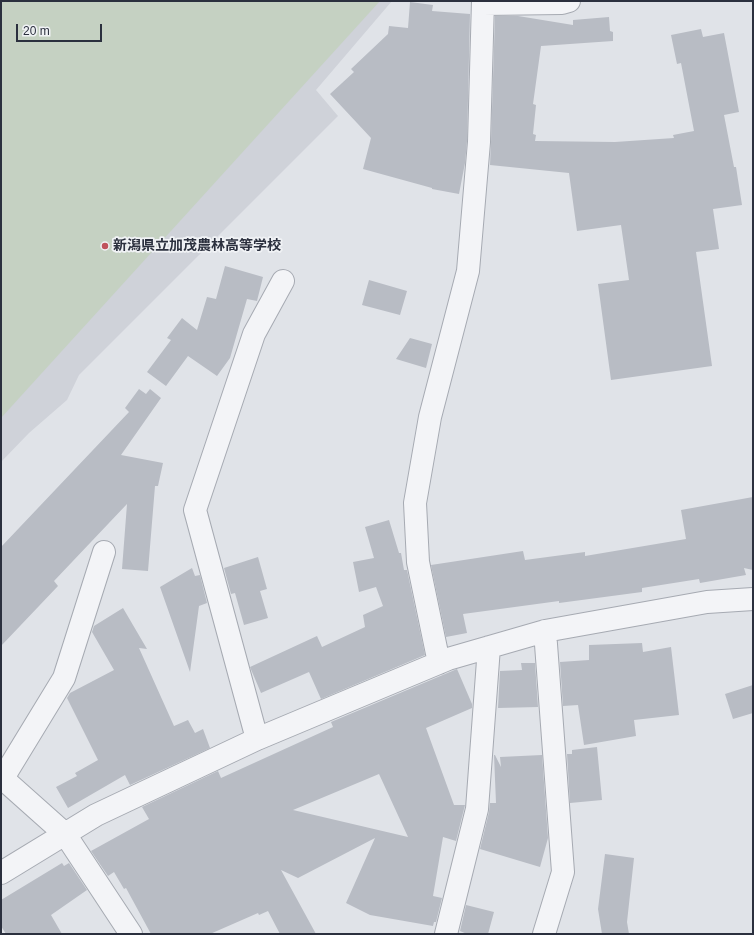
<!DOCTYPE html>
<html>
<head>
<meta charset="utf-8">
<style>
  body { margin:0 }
  #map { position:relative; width:754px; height:935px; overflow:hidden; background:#e0e3e8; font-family:Helvetica,sans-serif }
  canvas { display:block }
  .frame { position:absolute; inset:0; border:2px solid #2b303e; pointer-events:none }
  .scale { position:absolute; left:16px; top:24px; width:86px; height:18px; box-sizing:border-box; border:2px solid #2b303e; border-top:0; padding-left:5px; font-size:12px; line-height:14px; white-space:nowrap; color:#2b303e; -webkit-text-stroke:3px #f0f2f5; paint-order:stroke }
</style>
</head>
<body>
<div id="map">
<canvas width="754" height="935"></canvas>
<div class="frame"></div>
<div class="scale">20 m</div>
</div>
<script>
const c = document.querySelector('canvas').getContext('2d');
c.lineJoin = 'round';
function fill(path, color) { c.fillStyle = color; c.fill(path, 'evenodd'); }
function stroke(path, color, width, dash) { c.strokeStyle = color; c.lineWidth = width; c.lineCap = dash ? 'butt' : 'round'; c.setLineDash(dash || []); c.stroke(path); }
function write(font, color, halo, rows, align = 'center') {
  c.font = font + ' Helvetica,"Noto Sans JP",sans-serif'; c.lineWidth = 3.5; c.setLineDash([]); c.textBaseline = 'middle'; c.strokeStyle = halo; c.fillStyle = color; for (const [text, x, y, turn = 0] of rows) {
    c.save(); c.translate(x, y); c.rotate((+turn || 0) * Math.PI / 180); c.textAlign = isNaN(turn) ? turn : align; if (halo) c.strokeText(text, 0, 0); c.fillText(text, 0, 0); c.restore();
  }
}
fill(new Path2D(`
  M 1,1 L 392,1 L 316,90 L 338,116 L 79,375 L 67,400 L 29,433 L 1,462 Z`), '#cfd2d9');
fill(new Path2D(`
  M 1,1 L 380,1 L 1,418 Z`), '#c5d1c2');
fill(new Path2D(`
  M 410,2 L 433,5 L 432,11 L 470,14 L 467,141 L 465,163 L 459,194 L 432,189 L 432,188 L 363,169 L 371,138 L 330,94 L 354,72 L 351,69 L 388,34 L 389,26 L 408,28 Z
  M 495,16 L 518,16 L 573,25 L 573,20 L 609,17 L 610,31 L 613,32 L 613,41 L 541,46 L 533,104 L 536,105 L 533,134 L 536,135 L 535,141 L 615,142 L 674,138 L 673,135 L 694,131 L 681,63 L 677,64 L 671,35 L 701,29 L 703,37 L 724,33 L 739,112 L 724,115 L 734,167 L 736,167 L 742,205 L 713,209 L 719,249 L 696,252 L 712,366 L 611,380 L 598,284 L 629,280 L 621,225 L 577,231 L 569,173 L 490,165 L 491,142 Z
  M 225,266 L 263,277 L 257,301 L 247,299 L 230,358 L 217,376 L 188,356 L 166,386 L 147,372 L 171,340 L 167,338 L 182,318 L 197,330 L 207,297 L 216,299 Z
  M 369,280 L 407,291 L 400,315 L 362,305 Z
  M 410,338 L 432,344 L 426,368 L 396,359 Z
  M 139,389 L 146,394 L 150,389 L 161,398 L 121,455 L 163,463 L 158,486 L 155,486 L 148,571 L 122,569 L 127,504 L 54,581 L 58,586 L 1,646 L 1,547 L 129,412 L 125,408 Z
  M 753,497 L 753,570 L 744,568 L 746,575 L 700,583 L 699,579 L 642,588 L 642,592 L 559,603 L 559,601 L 463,614 L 467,633 L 446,637 L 431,565 L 523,551 L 525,560 L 585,552 L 585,556 L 686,539 L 681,510 Z
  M 389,520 L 399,553 L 401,553 L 404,570 L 407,570 L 425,655 L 321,699 L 309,672 L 261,693 L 250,667 L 317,636 L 322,647 L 365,627 L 363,615 L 383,606 L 376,587 L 359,592 L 353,562 L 374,558 L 365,527 Z
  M 258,557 L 267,589 L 260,591 L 268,618 L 244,625 L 235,593 L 231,594 L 224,568 Z
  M 192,568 L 195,576 L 200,575 L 207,603 L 199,606 L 190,672 L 160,587 Z
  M 123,608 L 147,649 L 139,648 L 174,726 L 188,720 L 195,733 L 203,729 L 210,748 L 130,785 L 125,775 L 68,808 L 56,787 L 77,776 L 75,773 L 98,760 L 67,698 L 70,693 L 114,670 L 92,632 L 94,626 Z
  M 642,643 L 643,652 L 671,647 L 679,715 L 634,720 L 636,736 L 584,745 L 578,705 L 563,706 L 560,662 L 589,660 L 589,645 Z
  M 521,663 L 535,663 L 538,707 L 498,708 L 500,671 L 522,670 Z
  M 457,669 L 472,704 L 472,708 L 426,728 L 454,805 L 465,805 L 456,841 L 443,837 L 433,896 L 442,898 L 436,922 L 434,922 L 433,926 L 370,915 L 346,903 L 375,838 L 298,878 L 281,870 L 316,934 L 280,934 L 268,911 L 259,915 L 258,913 L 210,934 L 151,934 L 126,888 L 124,889 L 114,872 L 108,876 L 91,851 L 149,819 L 142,807 L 218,771 L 221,778 L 333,727 L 331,722 ZM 379,774 L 408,837 L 293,810 Z
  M 753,685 L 753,713 L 733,719 L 725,694 Z
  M 597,747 L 602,800 L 570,803 L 567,754 L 572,754 L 572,750 Z
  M 494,755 L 495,755 L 501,767 L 500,757 L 542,755 L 548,838 L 540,867 L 480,849 L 489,812 L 490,803 L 496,803 Z
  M 605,854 L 634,858 L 627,922 L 629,934 L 602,934 L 598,909 Z
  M 62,863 L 64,866 L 69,863 L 87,890 L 51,915 L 62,934 L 6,934 L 1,926 L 1,900 Z
  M 466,905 L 494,912 L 488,934 L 467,934 L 460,931 Z`), '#b8bcc4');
const minor = new Path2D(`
  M 483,4 L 562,3 L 569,1
  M 439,663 L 418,562 L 415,503 L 430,417 L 468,271 L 479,142 L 483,1
  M 257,739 L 195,510 L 254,334 L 283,281
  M 1,777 L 65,834 L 131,934
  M 3,778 L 64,678 L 104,552
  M 1,873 L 96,815 L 257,739 L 448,659 L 545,631 L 707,602 L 753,599
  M 446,934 L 477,809 L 489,647
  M 544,934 L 563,872 L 545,631`);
stroke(minor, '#a6aab2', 24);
stroke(minor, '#f3f4f7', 22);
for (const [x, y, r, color] of [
  [105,246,4,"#c0525c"]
]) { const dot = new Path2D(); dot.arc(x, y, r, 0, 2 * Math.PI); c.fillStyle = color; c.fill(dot); stroke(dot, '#f0f2f5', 1.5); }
write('bold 14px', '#2b303e', '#f0f2f5', [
  ["新潟県立加茂農林高等学校",113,246]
], 'left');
</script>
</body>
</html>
